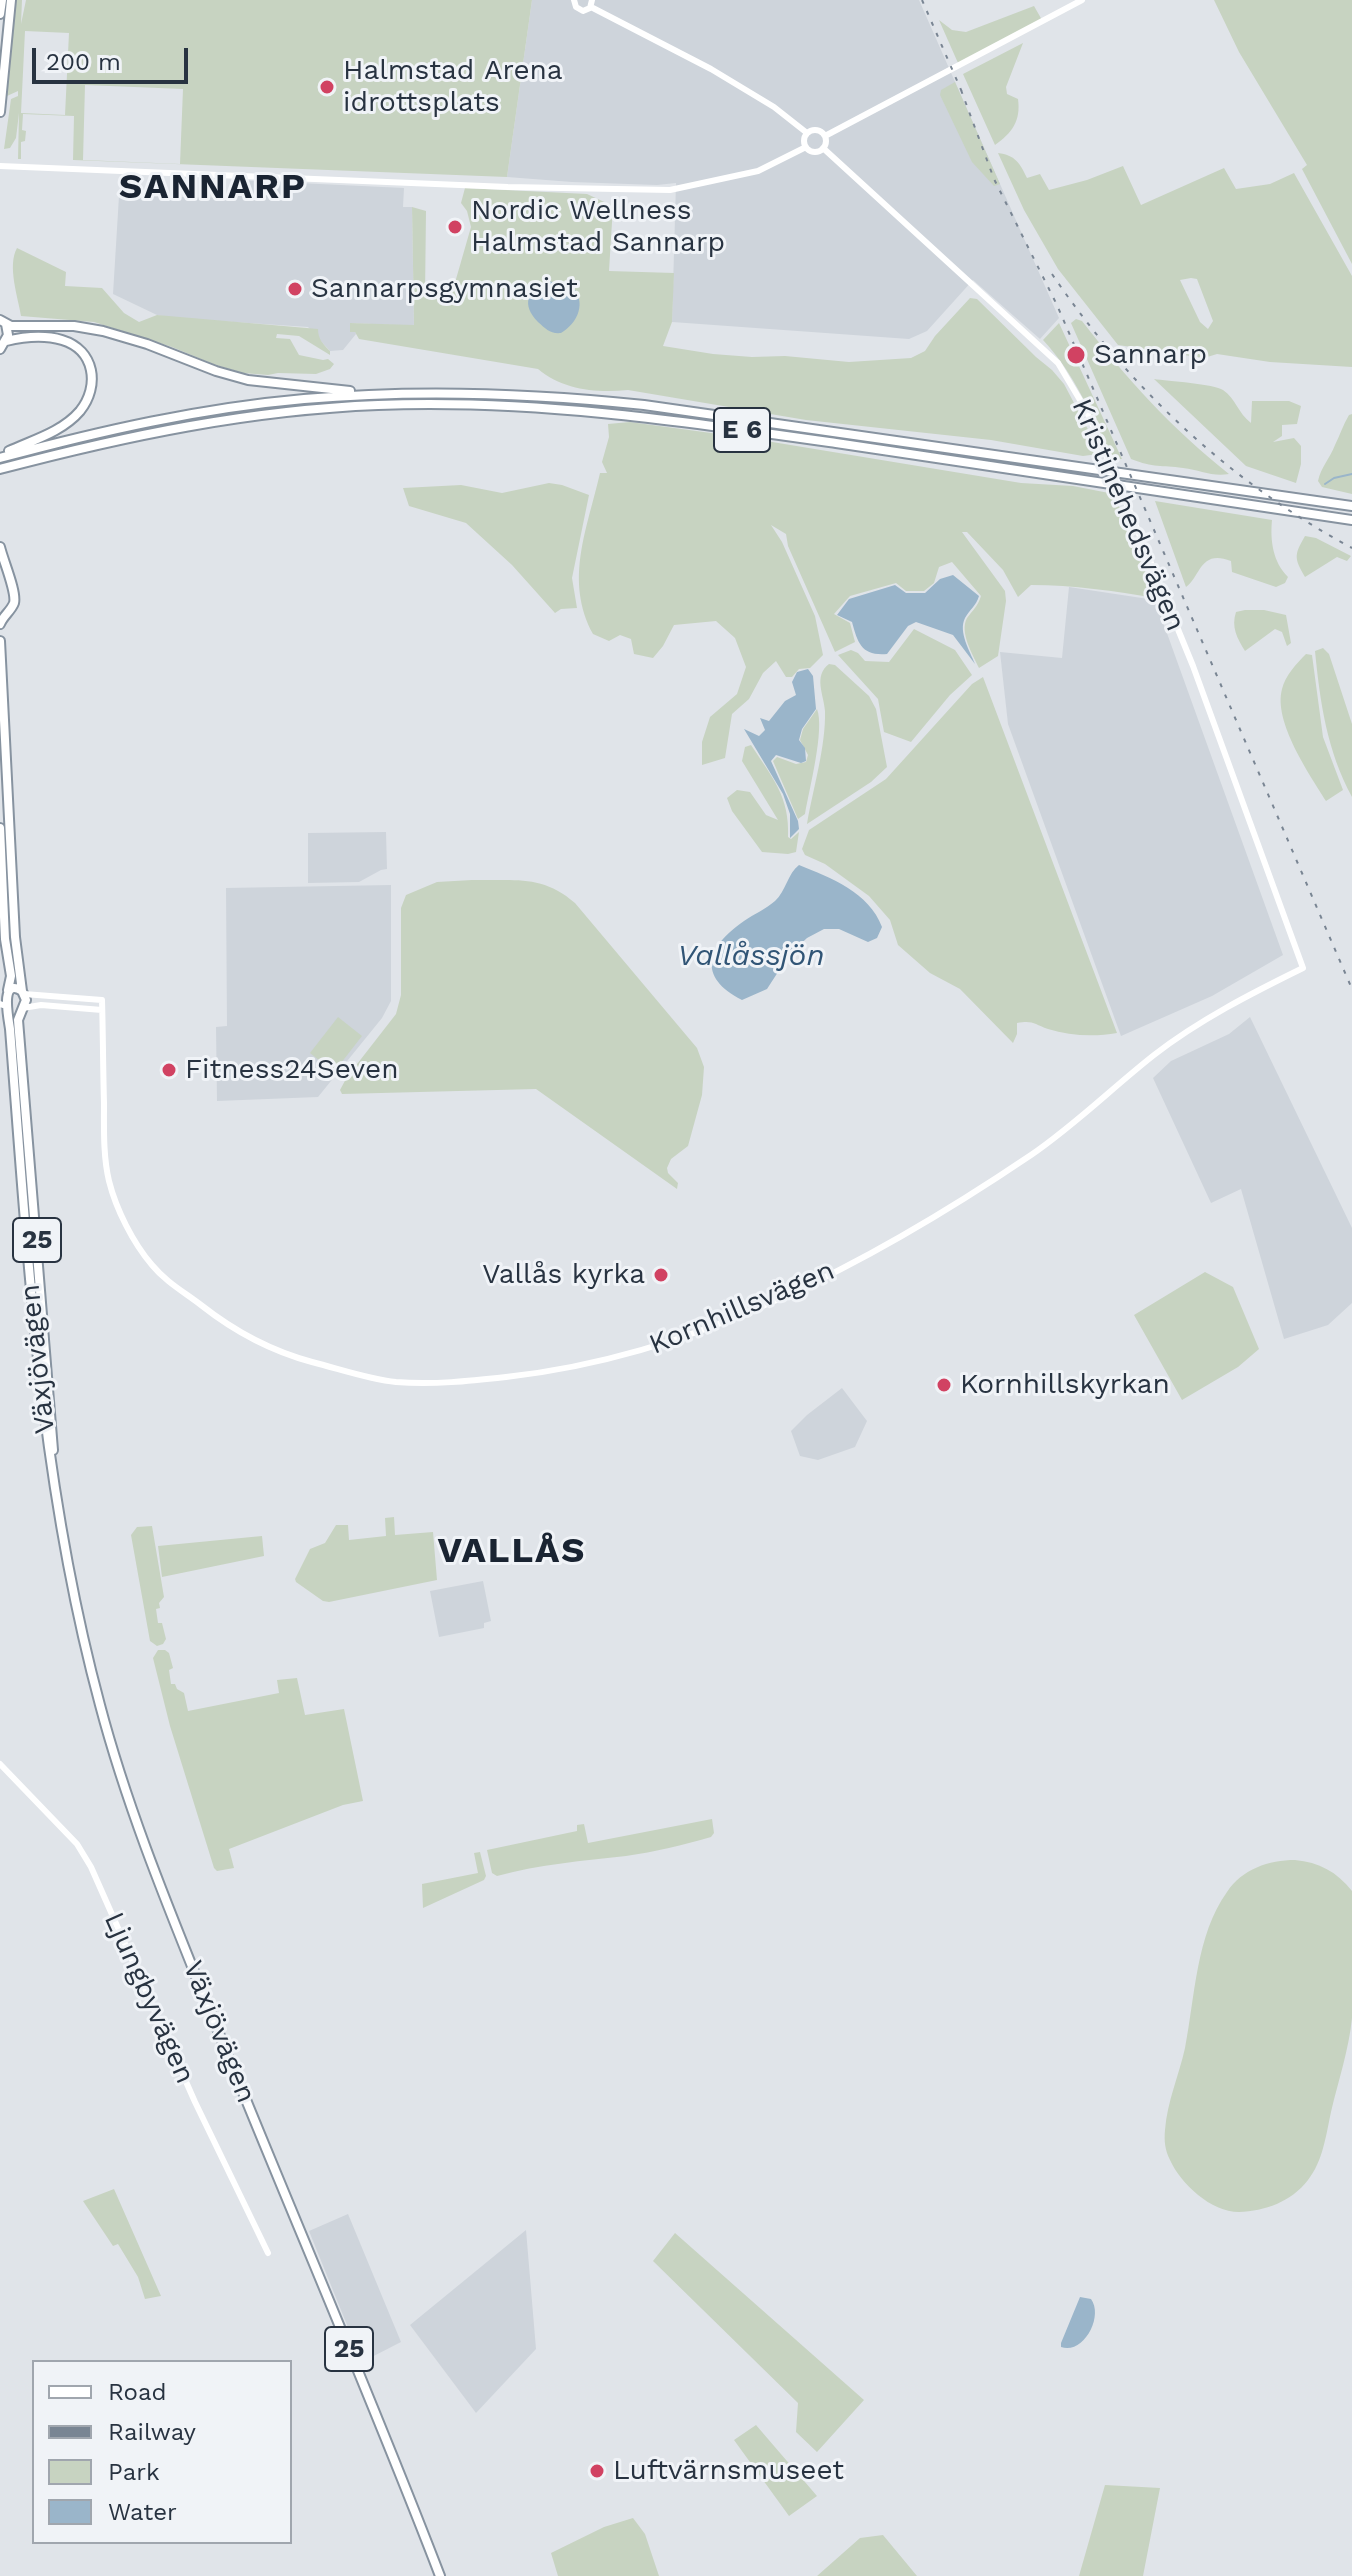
<!DOCTYPE html>
<html>
<head>
<meta charset="utf-8">
<style>
  body { margin:0 }
  #map { position:relative; width:1352px; height:2576px; overflow:hidden; background:#e0e4e9; font-family:"Work Sans",sans-serif }
  canvas { display:block }
  .legend { position:absolute; left:32px; top:2360px; width:260px; height:184px; box-sizing:border-box; background:#f0f3f7; border:2px solid #a0a6ae; margin:0; padding:10px 14px; list-style:none; font-size:24px; color:#283341 }
  .legend li { display:flex; align-items:center; gap:16px; height:40px }
  .legend b { width:40px; border:2px solid #a0a6ae }
  .scale { position:absolute; left:32px; top:48px; width:156px; height:36px; box-sizing:border-box; border:4px solid #283341; border-top:0; padding-left:10px; font-size:24px; line-height:28px; white-space:nowrap; color:#283341; -webkit-text-stroke:6px #f0f3f7; paint-order:stroke }
</style>
</head>
<body>
<div id="map">
<canvas width="1352" height="2576"></canvas>
<ul class="legend">
<li><b style="height:10px;background:#fff"></b>Road</li>
<li><b style="height:10px;background:#798593"></b>Railway</li>
<li><b style="height:22px;background:#c7d3c1"></b>Park</li>
<li><b style="height:22px;background:#9ab5ca"></b>Water</li>
</ul>
<div class="scale">200 m</div>
</div>
<script>
const c = document.querySelector('canvas').getContext('2d');
c.lineJoin = 'round';
function fill(path, color) { c.fillStyle = color; c.fill(path, 'evenodd'); }
function stroke(path, color, width, dash) { c.strokeStyle = color; c.lineWidth = width; c.lineCap = dash ? 'butt' : 'round'; c.setLineDash(dash || []); c.stroke(path); }
function write(font, color, halo, rows, align = 'center') {
  c.font = font + ' "Work Sans",sans-serif'; c.lineWidth = 6; c.setLineDash([]); c.textBaseline = 'middle'; c.strokeStyle = halo; c.fillStyle = color; for (const [text, x, y, turn = 0] of rows) {
    c.save(); c.translate(x, y); c.rotate((+turn || 0) * Math.PI / 180); c.textAlign = isNaN(turn) ? turn : align; if (halo) c.strokeText(text, 0, 0); c.fillText(text, 0, 0); c.restore();
  }
}
fill(new Path2D(`
  M 532,0 L 919,0 L 1059,318 L 1040,339 L 973,280 L 927,331 L 909,339 L 672,322 L 676,183 L 657,185 L 572,182 L 507,177 Z
  M 235,180 L 404,188 L 403,207 L 412,207 L 414,326 L 351,323 L 356,334 L 343,350 L 330,351 L 308,327 L 174,318 L 157,315 L 113,294 L 119,196 L 234,198 Z
  M 1069,587 L 1155,600 L 1283,955 L 1212,996 L 1121,1036 L 1008,724 L 1000,652 L 1062,658 Z
  M 386,832 L 387,869 L 381,870 L 359,882 L 308,883 L 308,833 Z
  M 391,885 L 391,1001 L 382,1018 L 318,1097 L 217,1101 L 216,1027 L 227,1026 L 226,888 Z
  M 1250,1017 L 1352,1228 L 1352,1303 L 1328,1325 L 1284,1339 L 1241,1189 L 1211,1203 L 1153,1078 L 1171,1061 L 1229,1034 Z
  M 842,1388 L 867,1421 L 855,1447 L 818,1460 L 800,1456 L 791,1431 L 807,1415 Z
  M 483,1581 L 491,1621 L 484,1623 L 484,1628 L 439,1637 L 430,1591 Z
  M 348,2214 L 401,2342 L 362,2362 L 309,2231 Z
  M 526,2230 L 536,2349 L 476,2413 L 410,2325 Z`), '#ced4db');
fill(new Path2D(`
  M 15,0 L 22,0 L 21,24 L 26,0 L 532,0 L 507,177 L 73,160 L 74,116 L 23,114 L 22,130 L 26,131 L 25,141 L 21,142 L 21,159 L 18,159 L 19,113 L 16,138 L 10,148 L 4,149 L 11,99 L 18,96 L 18,91 L 7,96 L 5,82 ZM 25,31 L 69,33 L 65,115 L 21,113 ZM 85,85 L 183,89 L 180,164 L 83,160 Z
  M 1214,0 L 1352,0 L 1352,264 L 1302,169 L 1307,165 L 1239,52 Z
  M 1034,6 L 1042,20 L 958,63 L 939,20 L 952,30 L 966,32 Z
  M 1023,43 L 1006,87 L 1007,94 L 1018,99 C 1021,121 1012,133 995,145 L 963,74 Z
  M 955,82 L 1000,184 L 994,186 L 972,162 L 940,95 L 941,90 Z
  M 998,153 C 1015,155 1020,163 1027,178 L 1040,174 L 1049,190 L 1087,180 L 1123,166 L 1141,205 L 1224,168 L 1236,189 L 1270,184 L 1294,173 L 1352,276 L 1352,367 L 1270,362 L 1217,354 L 1204,358 L 1118,345 L 1058,269 L 1024,210 ZM 1191,278 L 1197,279 L 1213,321 L 1208,329 L 1200,322 L 1180,280 Z
  M 465,188 L 587,194 L 613,206 L 609,271 L 674,273 L 672,322 L 663,346 L 713,354 L 752,357 L 785,356 L 849,362 L 911,358 L 925,351 L 935,336 L 970,298 L 977,299 L 1036,357 L 1052,370 L 1064,384 L 1093,439 L 1098,454 L 1083,456 L 991,440 L 806,420 L 628,390 C 596,393 563,390 538,369 L 359,339 L 355,332 L 350,332 L 350,323 L 414,325 L 412,207 L 426,211 L 425,296 L 449,296 L 452,293 L 471,227 L 467,211 L 461,203 Z
  M 17,248 L 66,272 L 65,286 L 102,288 L 124,313 L 139,322 L 157,315 L 318,329 C 318,339 323,344 330,351 L 330,355 L 299,336 L 277,334 L 276,338 L 290,339 L 299,355 L 323,360 L 328,359 L 334,364 L 330,369 L 316,374 L 278,373 L 268,375 L 243,373 L 213,364 L 172,347 L 94,322 L 21,316 C 18,297 7,266 17,248 Z
  M 1076,319 L 1082,321 C 1127,379 1171,428 1229,474 C 1212,477 1200,470 1183,468 C 1161,465 1154,468 1131,459 L 1071,323 Z
  M 1059,323 L 1122,459 L 1113,459 C 1092,417 1075,374 1043,340 Z
  M 1154,379 C 1167,381 1215,384 1223,390 C 1236,399 1238,413 1251,423 L 1252,401 L 1289,401 L 1301,406 L 1297,424 L 1282,425 L 1282,436 L 1273,442 L 1294,438 L 1301,446 L 1301,464 L 1296,483 L 1246,466 Z
  M 1352,414 L 1352,494 L 1322,487 L 1318,481 C 1321,467 1330,458 1335,445 C 1340,435 1343,425 1349,415 Z
  M 630,422 L 748,438 L 1021,483 L 1073,486 L 1114,494 L 1156,598 C 1114,591 1074,585 1031,585 L 1018,597 L 1003,570 L 967,532 L 962,532 L 1005,591 L 1006,601 L 998,656 L 979,668 C 973,655 959,632 967,618 C 973,610 978,606 981,596 L 952,562 L 939,567 L 934,583 L 924,591 L 906,591 L 896,583 L 850,596 L 834,614 L 850,623 L 855,642 L 835,652 L 788,546 L 786,534 L 771,525 L 782,542 L 815,616 L 823,655 L 810,668 L 799,669 L 792,677 L 786,677 L 776,661 L 763,673 L 749,699 L 732,714 L 725,758 L 702,765 L 702,742 L 710,717 L 737,694 L 746,667 L 735,638 L 716,621 L 674,625 L 663,646 L 653,658 L 634,654 L 631,639 L 620,635 L 609,641 L 593,634 C 564,580 587,530 600,473 L 607,473 L 602,462 L 609,437 L 608,424 Z
  M 549,483 L 562,485 L 589,495 L 572,578 L 577,608 L 561,609 L 555,613 L 512,565 L 466,523 L 409,506 L 403,488 L 461,485 L 502,493 Z
  M 1155,501 L 1272,520 C 1270,541 1273,562 1288,577 L 1285,583 L 1276,587 L 1232,572 L 1231,561 C 1200,549 1201,576 1186,587 Z
  M 1305,536 L 1316,538 L 1351,556 L 1347,561 L 1337,557 L 1305,577 C 1294,558 1294,555 1305,536 Z
  M 1245,610 L 1264,610 L 1286,615 L 1291,643 L 1287,646 L 1282,632 L 1275,629 L 1245,651 C 1237,638 1231,627 1236,612 Z
  M 914,629 L 955,650 L 972,675 L 950,695 L 911,742 L 884,732 L 878,699 L 838,655 L 851,650 L 858,653 L 865,661 L 889,662 Z
  M 1323,648 L 1329,654 L 1352,724 L 1352,797 C 1327,751 1320,702 1315,651 Z
  M 1306,654 L 1312,655 L 1323,737 L 1343,790 L 1326,801 C 1310,775 1273,722 1282,689 C 1285,676 1297,663 1306,654 Z
  M 829,664 L 835,665 L 869,696 L 876,709 L 887,767 L 871,782 L 807,824 C 813,789 826,746 825,711 C 824,695 813,676 829,664 Z
  M 983,677 L 1117,1033 C 1095,1037 1070,1036 1048,1029 C 1034,1024 1033,1020 1017,1023 L 1017,1034 L 1013,1043 L 960,989 L 930,973 L 898,945 L 890,920 L 869,896 L 825,864 L 805,855 L 802,849 L 809,830 L 886,779 L 972,684 Z
  M 817,709 C 825,729 809,790 805,814 L 798,819 L 773,761 L 777,757 L 796,764 L 806,762 L 808,755 L 800,740 L 803,729 Z
  M 751,745 C 772,777 790,797 788,837 L 791,839 L 799,832 L 796,852 L 788,854 L 762,852 L 732,811 L 727,798 L 737,790 L 750,792 L 766,815 L 778,820 L 742,761 L 745,747 Z
  M 472,880 C 514,881 542,874 575,903 L 697,1048 L 704,1067 L 702,1095 L 688,1146 L 671,1159 L 667,1168 L 668,1173 L 678,1183 L 677,1189 L 536,1089 L 342,1094 L 340,1090 L 347,1077 L 396,1014 L 401,995 L 401,908 L 406,895 L 437,882 Z
  M 338,1017 L 362,1036 L 334,1072 L 310,1053 Z
  M 1205,1272 L 1233,1287 L 1259,1349 L 1238,1367 L 1182,1400 L 1134,1315 Z
  M 394,1517 L 395,1535 L 433,1532 L 437,1580 L 329,1602 L 323,1601 L 296,1582 L 295,1579 L 310,1549 L 325,1543 L 336,1525 L 348,1525 L 349,1540 L 386,1536 L 385,1518 Z
  M 152,1526 L 164,1597 L 159,1603 L 160,1608 L 156,1609 L 158,1623 L 162,1623 L 166,1639 L 163,1644 L 157,1646 L 150,1641 L 131,1535 L 137,1527 Z
  M 262,1536 L 264,1556 L 162,1577 L 158,1546 Z
  M 158,1650 L 165,1650 L 169,1653 L 173,1668 L 169,1670 L 171,1684 L 175,1684 L 177,1689 L 184,1693 L 188,1711 L 279,1693 L 277,1680 L 297,1678 L 305,1715 L 344,1709 L 363,1801 L 343,1805 L 229,1849 L 234,1868 L 217,1871 L 214,1868 L 170,1726 L 153,1658 Z
  M 712,1819 L 714,1833 L 711,1837 C 683,1845 655,1852 626,1856 C 583,1861 540,1864 497,1876 L 492,1873 L 487,1850 L 577,1831 L 577,1825 L 584,1824 L 588,1843 Z
  M 480,1852 L 486,1876 L 484,1880 L 423,1908 L 422,1884 L 478,1873 L 474,1853 Z
  M 1295,1860 C 1319,1862 1337,1872 1352,1891 C 1352,1932 1352,1977 1352,2018 C 1349,2049 1338,2082 1331,2112 C 1326,2135 1323,2161 1308,2180 C 1291,2202 1265,2211 1239,2212 C 1211,2212 1181,2184 1170,2160 C 1165,2150 1164,2141 1165,2130 C 1167,2102 1179,2075 1185,2048 C 1195,1997 1196,1935 1227,1892 C 1242,1869 1269,1860 1295,1860 Z
  M 114,2189 L 161,2296 L 145,2299 L 138,2277 L 118,2244 L 113,2246 L 83,2201 Z
  M 675,2233 L 864,2400 L 817,2452 L 796,2432 L 798,2403 L 653,2261 Z
  M 756,2425 L 817,2496 L 789,2516 L 734,2440 Z
  M 1105,2485 L 1160,2488 L 1143,2576 L 1079,2576 Z
  M 633,2518 L 645,2534 L 659,2576 L 558,2576 L 551,2553 L 604,2527 Z
  M 883,2535 L 917,2576 L 817,2576 L 860,2538 Z`), '#c7d3c1');
fill(new Path2D(`
  M 548,281 L 572,286 C 587,302 578,323 561,333 C 550,334 546,329 538,322 C 521,304 527,291 548,281 Z
  M 953,575 L 979,596 C 976,606 970,609 965,618 C 958,632 970,651 975,664 L 953,635 L 916,622 L 908,626 L 887,654 C 862,656 858,644 852,622 L 837,615 L 849,599 L 895,585 L 906,593 L 925,593 L 940,579 Z
  M 808,669 L 813,676 L 816,709 L 802,729 L 799,740 L 805,748 L 806,761 L 801,763 L 776,755 L 771,761 L 798,821 L 799,829 L 790,838 L 790,814 L 783,794 L 744,729 L 759,736 L 765,730 L 760,718 L 769,721 L 785,701 L 796,695 L 792,682 L 797,672 Z
  M 799,865 C 831,878 869,892 882,927 L 877,938 L 868,942 L 839,929 L 824,929 L 807,938 L 789,955 L 767,989 L 742,1000 C 697,977 706,947 744,921 C 754,914 766,909 775,901 C 786,891 788,873 799,865 Z
  M 1080,2297 L 1091,2299 C 1104,2317 1083,2355 1061,2347 L 1061,2343 Z`), '#9ab5ca');
stroke(new Path2D(`
  M 1325,484 L 1334,478 L 1352,474`), '#9ab5ca', 2);
const highway = new Path2D(`
  M 0,14 L 2,0
  M 0,112 L 11,0
  M 0,320 L 11,326 L 74,326 L 103,331 L 147,344 L 216,371 L 248,380 L 350,391
  M 6,341 C 23,337 45,335 62,340 C 95,350 100,386 80,411 C 62,432 33,440 9,451
  M 0,349 L 8,335 L 6,324
  M 0,458 C 100,431 201,408 304,399 C 418,389 531,393 644,405 L 1352,506
  M 0,469 C 125,436 249,410 378,405 C 533,399 683,421 836,443 C 1008,468 1180,494 1352,520
  M 0,547 C 3,560 17,592 14,603 C 11,611 3,616 0,624
  M 0,641 L 15,937 L 22,991 L 26,1000 L 18,1020 L 53,1450
  M 0,828 L 5,939 L 11,976 L 8,990
  M 22,991 C 0,977 8,1016 10,1029 C 28,1258 40,1483 100,1705 C 129,1815 174,1921 216,2026 C 290,2210 369,2391 440,2576`);
stroke(highway, '#8793a0', 12);
stroke(new Path2D(`
  M 574,0 L 576,7 L 583,11 L 590,8 L 592,0
  M 591,7 L 711,69 L 774,107 L 807,133
  M804 141a11 11 0 1 1 22 0a11 11 0 1 1-22 0Z
  M 825,136 L 1082,0
  M 823,148 L 1058,363 L 1086,410 L 1104,450
  M 0,166 L 508,187 L 670,190 L 758,171 L 806,147
  M 24,994 L 102,1000 C 103,1034 103,1068 104,1103 C 104,1128 103,1156 109,1181 C 116,1209 133,1243 152,1265 C 166,1282 184,1292 201,1305 C 234,1331 271,1351 312,1362 C 340,1369 368,1379 396,1382 C 433,1385 470,1381 506,1377 C 698,1356 874,1261 1031,1155 C 1075,1125 1112,1088 1154,1055 C 1199,1020 1252,993 1303,968 L 1193,666 L 1128,507
  M 0,1004 L 3,1005
  M 23,1008 L 41,1005 L 102,1010
  M 0,1764 L 77,1844 L 91,1867 L 195,2102 L 268,2253`), '#fff', 6);
stroke(highway, '#fff', 8);
stroke(new Path2D(`
  M 922,0 L 965,99
  M 961,90 L 994,179 L 1057,305 L 1352,989
  M 1052,274 C 1130,389 1230,482 1352,548`), '#798593', 2, [4, 8]);
stroke(new Path2D(`
  M 1104,450 L 1128,507`), '#fff', 6);
for (const [x, y, r, color] of [
  [327,87,8,"#d14262"],
  [455,227,8,"#d14262"],
  [295,289,8,"#d14262"],
  [1076,355,10,"#d14262"],
  [169,1070,8,"#d14262"],
  [661,1275,8,"#d14262"],
  [944,1385,8,"#d14262"],
  [597,2471,8,"#d14262"]
]) { const dot = new Path2D(); dot.arc(x, y, r, 0, 2 * Math.PI); c.fillStyle = color; c.fill(dot); stroke(dot, '#f0f3f7', 3); }
for (const [x, y, w] of [
  [742,430,56],
  [37,1240,48],
  [349,2349,48]
]) { const box = new Path2D(); box.roundRect(x - w / 2, y - 22, w, 44, 6); c.fillStyle = '#f0f3f7'; c.fill(box); stroke(box, '#283341', 2); }
write('bold 26px', '#283341', null, [
  ["E 6",742,430],
  ["25",37,1240],
  ["25",349,2349]
]);
write('28px', '#283341', '#f0f3f7', [
  ["Halmstad Arena",343,71],
  ["idrottsplats",343,103],
  ["Nordic Wellness",471,211],
  ["Halmstad Sannarp",471,243],
  ["Sannarpsgymnasiet",311,289],
  ["Sannarp",1094,355],
  ["Fitness24Seven",185,1070],
  ["Vallås kyrka",645,1275,"right"],
  ["Kornhillskyrkan",960,1385],
  ["Luftvärnsmuseet",613,2471]
], 'left');
write('28px', '#283341', '#f0f3f7', [
  ["Kristinehedsvägen",1128,515,67],
  ["Kornhillsvägen",742,1308,-23],
  ["Växjövägen",38,1359,-96],
  ["Ljungbyvägen",149,1998,66],
  ["Växjövägen",219,2032,68]
]);
write('italic 30px', '#315576', '#f0f3f7', [
  ["Vallåssjön",751,956]
]);
c.letterSpacing = '2px';
write('bold 36px', '#1a2432', '#f0f3f7', [
  ["SANNARP",213,187],
  ["VALLÅS",512,1551]
]);
c.letterSpacing = '0px';
</script>
</body>
</html>
